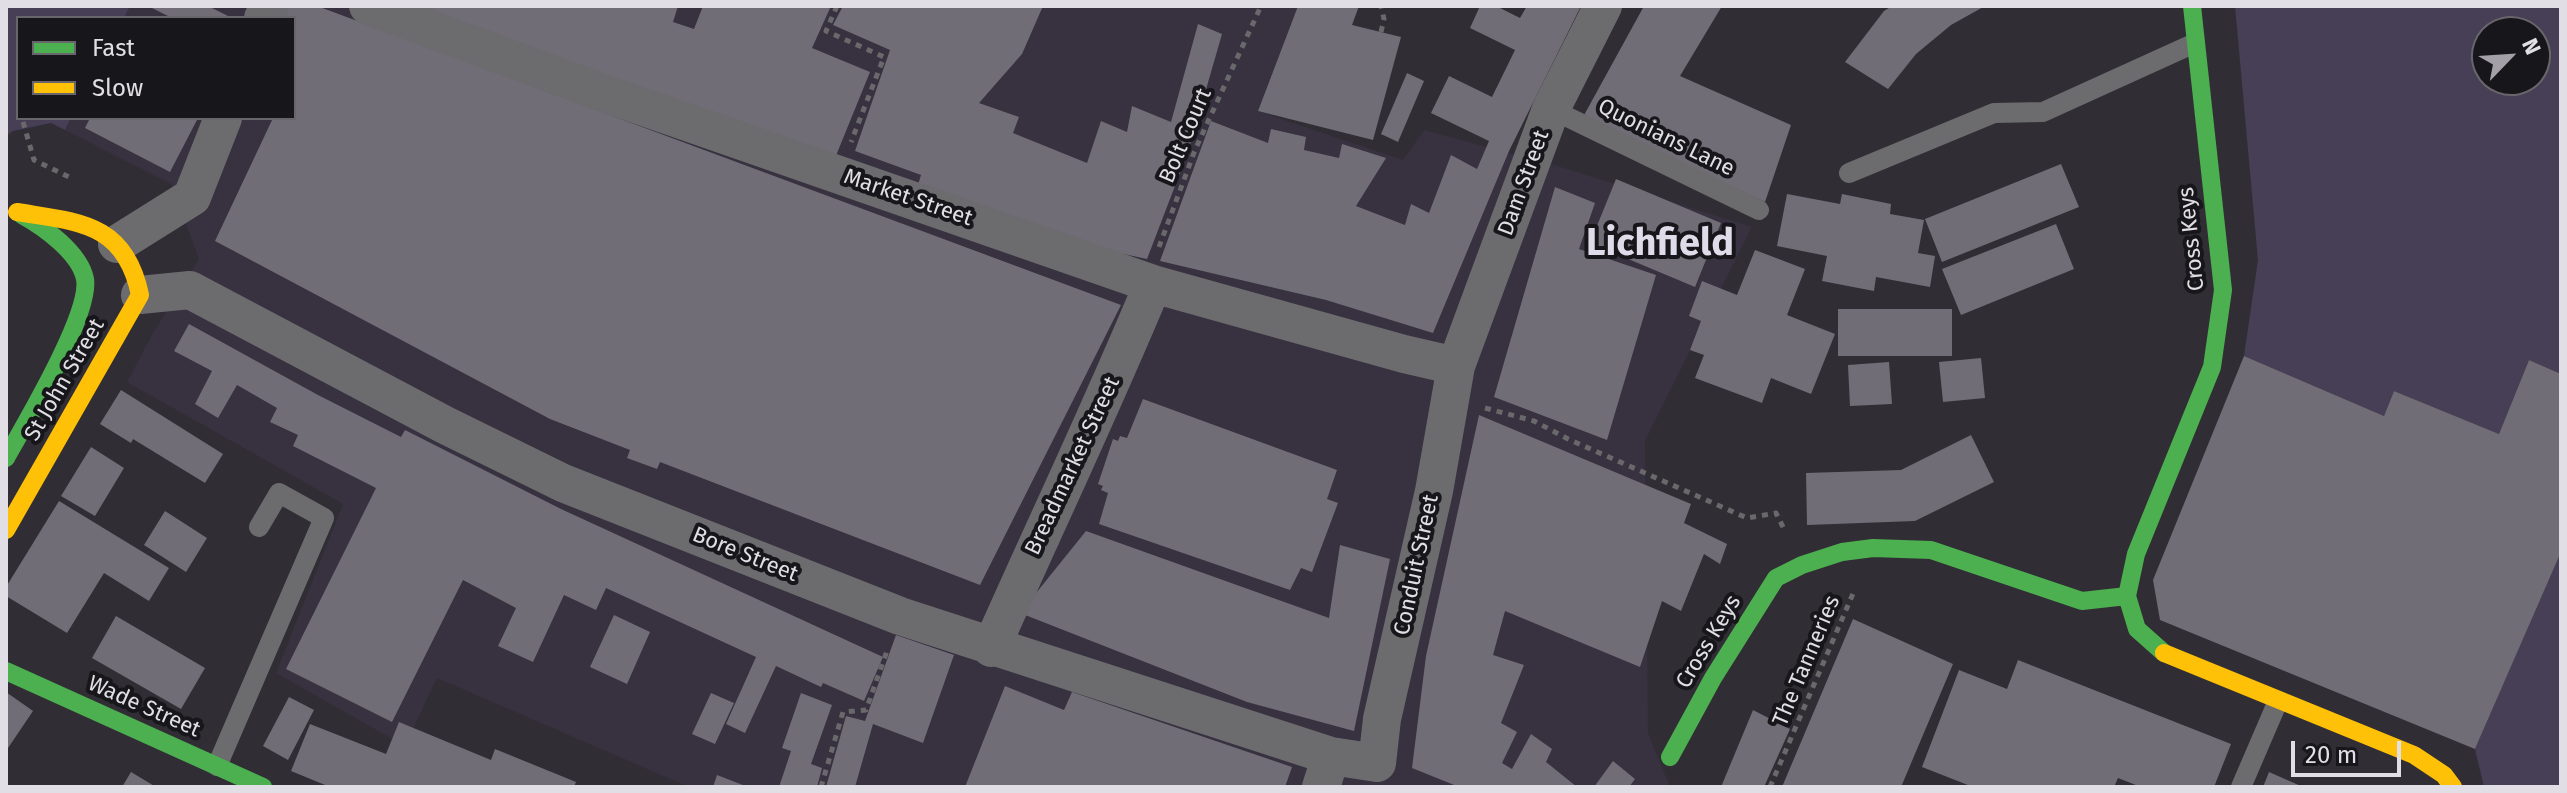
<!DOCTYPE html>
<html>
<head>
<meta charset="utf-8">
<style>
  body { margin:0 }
  #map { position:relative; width:2567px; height:793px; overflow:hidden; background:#302e34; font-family:"Fira Sans",sans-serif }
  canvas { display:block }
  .frame { position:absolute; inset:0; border:8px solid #e1dfe5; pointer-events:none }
  .legend { position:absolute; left:16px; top:16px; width:280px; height:104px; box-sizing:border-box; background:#17161a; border:2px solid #68666b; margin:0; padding:10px 14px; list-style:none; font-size:24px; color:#e1dfe5 }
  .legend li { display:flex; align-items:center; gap:16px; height:40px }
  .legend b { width:40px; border:2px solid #68666b }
  .north { position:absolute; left:2471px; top:16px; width:80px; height:80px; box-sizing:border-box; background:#17161a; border:2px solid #68666b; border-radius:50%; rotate:65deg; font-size:22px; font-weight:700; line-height:32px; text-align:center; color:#e1dfe5 }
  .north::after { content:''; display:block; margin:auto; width:28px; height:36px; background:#a3a1a7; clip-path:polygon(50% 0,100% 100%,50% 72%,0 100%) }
  .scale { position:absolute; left:2291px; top:741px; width:110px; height:36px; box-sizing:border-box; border:4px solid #e1dfe5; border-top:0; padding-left:10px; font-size:24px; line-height:28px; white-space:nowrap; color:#e1dfe5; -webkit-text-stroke:6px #17161a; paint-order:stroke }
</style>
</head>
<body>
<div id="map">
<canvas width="2567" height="793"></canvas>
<div class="frame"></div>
<ul class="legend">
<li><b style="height:10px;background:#4caf50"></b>Fast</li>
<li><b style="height:10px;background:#ffc107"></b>Slow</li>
</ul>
<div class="north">N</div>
<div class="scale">20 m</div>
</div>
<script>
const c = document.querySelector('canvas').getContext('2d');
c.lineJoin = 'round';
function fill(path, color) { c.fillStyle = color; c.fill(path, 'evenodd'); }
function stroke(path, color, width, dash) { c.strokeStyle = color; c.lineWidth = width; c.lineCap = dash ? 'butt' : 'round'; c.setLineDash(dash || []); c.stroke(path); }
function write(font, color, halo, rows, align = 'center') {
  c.font = font + ' "Fira Sans",sans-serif'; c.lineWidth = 8; c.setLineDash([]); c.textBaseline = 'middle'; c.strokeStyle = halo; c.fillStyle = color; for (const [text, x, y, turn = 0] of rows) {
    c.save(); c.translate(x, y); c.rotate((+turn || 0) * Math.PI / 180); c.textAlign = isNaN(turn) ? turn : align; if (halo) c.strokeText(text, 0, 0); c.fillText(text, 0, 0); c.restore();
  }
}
fill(new Path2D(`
  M 128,6 L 1298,6 L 1258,111 L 1403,160 L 1424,130 L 1561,167 L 1752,227 L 1645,441 L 1648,733 L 1670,787 L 689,787 L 437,678 L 405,746 L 276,673 L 343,504 L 127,382 L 153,333 L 199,259 L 171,184 L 65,130 L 72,118 L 294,118 L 294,18 L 124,18 Z`), '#373140');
fill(new Path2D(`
  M 6,6 L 129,8 L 124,18 L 18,18 L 18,118 L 71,118 L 65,130 L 51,123 L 13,131 L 6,136 Z
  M 2235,6 L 2561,6 L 2561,374 L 2529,360 L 2499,434 L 2394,391 L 2384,416 L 2244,356 L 2258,260 ZM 2487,32 L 2535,32 L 2535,80 L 2487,80 Z
  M 2561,552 L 2561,787 L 2484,787 L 2475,749 Z`), '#463f56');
fill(new Path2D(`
  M 148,6 L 208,6 L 232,18 L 172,18 Z
  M 282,6 L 317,6 L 1121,305 L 980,585 L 660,462 L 657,469 L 627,458 L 630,450 L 550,419 L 215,241 L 273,118 L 294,118 L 294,18 L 276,18 Z
  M 409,6 L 678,6 L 673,22 L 694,29 L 703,6 L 831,6 L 812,48 L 870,72 L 833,163 Z
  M 843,6 L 1043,6 L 1022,54 L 979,103 L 1019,117 L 1013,133 L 1087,163 L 1101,121 L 1127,132 L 1132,106 L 1171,122 L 1198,24 L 1222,34 L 1188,152 L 1147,259 L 1096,248 L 917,188 L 921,175 L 855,151 L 890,50 L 833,25 Z
  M 1298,6 L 1359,6 L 1352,25 L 1401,37 L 1373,140 L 1258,111 Z
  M 1480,6 L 1496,6 L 1520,18 L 1527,6 L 1581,6 L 1509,151 L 1433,333 L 1326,300 L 1160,261 L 1211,121 L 1268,143 L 1271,129 L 1306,137 L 1304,150 L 1339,158 L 1342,144 L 1386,158 L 1356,206 L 1405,225 L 1411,204 L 1429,213 L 1451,155 L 1477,169 L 1489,141 L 1431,113 L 1449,76 L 1492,97 L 1515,50 L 1470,28 Z
  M 1644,6 L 1722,6 L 1680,76 L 1791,125 L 1765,202 L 1583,117 Z
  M 1892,6 L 1985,6 L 1951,25 L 1916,54 L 1888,89 L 1845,62 L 1884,11 Z
  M 1407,73 L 1424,81 L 1398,142 L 1381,134 Z
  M 90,118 L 198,118 L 170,172 L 85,128 Z
  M 2061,164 L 2079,207 L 1942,262 L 1925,219 Z
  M 1616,179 L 1721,223 L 1695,287 L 1590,243 Z
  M 1555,187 L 1595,203 L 1579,249 L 1656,275 L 1607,440 L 1494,397 Z
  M 1787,194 L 1840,204 L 1842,194 L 1891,204 L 1890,214 L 1924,220 L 1918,253 L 1935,256 L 1930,287 L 1876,277 L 1874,291 L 1822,281 L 1827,256 L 1777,246 Z
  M 2056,224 L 2074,269 L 1961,315 L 1942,269 Z
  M 1755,250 L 1805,269 L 1787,315 L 1835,334 L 1811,394 L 1771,378 L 1762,403 L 1695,378 L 1704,355 L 1690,350 L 1701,321 L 1689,316 L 1702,281 L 1737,295 Z
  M 1838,309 L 1952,309 L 1952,356 L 1838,356 Z
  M 189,324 L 318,395 L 401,437 L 405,430 L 561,509 L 883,657 L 864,701 L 823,683 L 821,687 L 776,666 L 745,733 L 726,724 L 756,657 L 606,588 L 596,610 L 564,595 L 533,662 L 498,646 L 516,608 L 463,580 L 392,722 L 286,669 L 376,488 L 293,446 L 298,435 L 270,422 L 277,408 L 237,385 L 218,418 L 195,404 L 212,371 L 174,351 Z
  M 2244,356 L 2384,416 L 2394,391 L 2499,434 L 2529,360 L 2561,374 L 2561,552 L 2475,749 L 2160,620 L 2153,580 Z
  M 1981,358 L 1985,398 L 1943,402 L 1939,362 Z
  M 1889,362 L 1892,404 L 1850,406 L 1848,365 Z
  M 121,390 L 223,454 L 205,483 L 133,439 L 131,443 L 100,424 Z
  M 1143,399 L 1337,470 L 1327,499 L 1338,503 L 1312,572 L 1301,568 L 1290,590 L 1099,524 L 1108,493 L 1101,490 L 1103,486 L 1098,484 L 1113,439 L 1118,441 L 1120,436 L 1127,438 Z
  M 1479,415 L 1691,504 L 1684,523 L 1727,544 L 1720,564 L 1704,554 L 1681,611 L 1662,601 L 1640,667 L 1505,611 L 1493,655 L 1524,665 L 1501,723 L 1517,732 L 1502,763 L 1512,769 L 1531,734 L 1552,749 L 1546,762 L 1577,787 L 1459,787 L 1412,768 L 1426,656 Z
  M 1971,435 L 1994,482 L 1915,521 L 1807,525 L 1806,473 L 1901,470 Z
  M 91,447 L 124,468 L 95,516 L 61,496 Z
  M 59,501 L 169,568 L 149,601 L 104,573 L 67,633 L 6,596 L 6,587 Z
  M 165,511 L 207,538 L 186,572 L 144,545 Z
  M 1086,531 L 1329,618 L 1340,545 L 1390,559 L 1354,731 L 1247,702 L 1020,613 Z
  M 614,615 L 650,632 L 627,684 L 590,667 Z
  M 116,616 L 205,668 L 181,709 L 92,658 Z
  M 1853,619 L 1953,664 L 1901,787 L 1782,787 Z
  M 896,635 L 954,655 L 923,743 L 873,724 L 855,787 L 826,787 L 846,716 L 865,721 Z
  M 2018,660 L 2231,744 L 2214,787 L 2141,787 L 2118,778 L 2114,787 L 1973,787 L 1922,767 L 1959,670 L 2007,689 Z
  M 1005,686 L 1064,710 L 1072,692 L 1292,767 L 1285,787 L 965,787 Z
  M 6,692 L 33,711 L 6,751 Z
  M 711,693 L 734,703 L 715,744 L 692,734 Z
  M 801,693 L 832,705 L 811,764 L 822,768 L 817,787 L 779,787 L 791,751 L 782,748 Z
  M 289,697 L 314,710 L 288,760 L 263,746 Z
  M 1753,710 L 1790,729 L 1764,787 L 1721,787 Z
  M 399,722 L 491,760 L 495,749 L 576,782 L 574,787 L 330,787 L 291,771 L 310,724 L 386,754 Z
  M 1613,761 L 1635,779 L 1629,787 L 1594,787 Z
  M 131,772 L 156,787 L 122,787 Z
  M 2269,772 L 2303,787 L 2263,787 Z
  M 717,775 L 748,787 L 713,787 Z`), '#706d77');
stroke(new Path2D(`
  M 837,6 L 826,31 L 884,57 L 851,142
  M 1381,32 L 1384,19 L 1381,6
  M 23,122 L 34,160 L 69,177
  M 1159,247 L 1195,150 L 1261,6
  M 2559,397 L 2561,396
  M 1485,408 L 1534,421 L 1568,439 L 1747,518 L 1776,513 L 1785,531
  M 821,787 L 843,712 L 866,710 L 887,651
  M 1770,787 L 1855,589`), '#69686b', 5, [6, 6]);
stroke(new Path2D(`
  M 1551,109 L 1759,210
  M 1849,173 L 1994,113 L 2043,112 L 2195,43
  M 217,766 L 324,518 L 279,493 L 259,527
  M 2241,787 L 2278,701`), '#6c6b6e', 20);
stroke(new Path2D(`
  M 368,6 L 609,95 L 1153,284 L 1404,354 L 1456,366
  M 263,18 L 270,6
  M 117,244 L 192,197 L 223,118
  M 140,295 L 190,290 L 445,425 L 563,483 L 900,616 L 1331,756 L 1377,763
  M 991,648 C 1045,526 1102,407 1153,284
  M 1377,763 L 1382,719 L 1434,491 L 1456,366 L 1551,109 L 1603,6
  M 1321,787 L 1331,756`), '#6c6b6e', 38);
stroke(new Path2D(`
  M 6,458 C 25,424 91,314 85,279 C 80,253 44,227 22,215
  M 2164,653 L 2137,629 L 2127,596 L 2136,554 L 2212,367 L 2223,290 L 2192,6
  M 6,671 L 263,787
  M 1670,757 L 1713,678 L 1776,578 L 1802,565 L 1842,552 L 1873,548 L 1931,550 L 2082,601 L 2127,596`), '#4caf50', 18);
stroke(new Path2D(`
  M 6,530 L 140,295 C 125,222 78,222 17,212
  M 2164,653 L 2414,755 L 2444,775 L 2453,787`), '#ffc107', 18);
write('22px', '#e1dfe5', '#17161a', [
  ["Bolt Court",1186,136,-67],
  ["Quonians Lane",1666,138,26],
  ["Dam Street",1524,183,-70],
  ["Market Street",908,198,19],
  ["Cross Keys",2192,239,-96],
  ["St John Street",65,380,-60],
  ["Breadmarket Street",1073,466,-65],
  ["Bore Street",745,555,22],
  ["Conduit Street",1417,565,-78],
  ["Cross Keys",1709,642,-59],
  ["The Tanneries",1807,661,-67],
  ["Wade Street",144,707,24]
]);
write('bold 38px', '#dfdbe8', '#17161a', [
  ["Lichfield",1660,244]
]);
</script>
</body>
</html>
